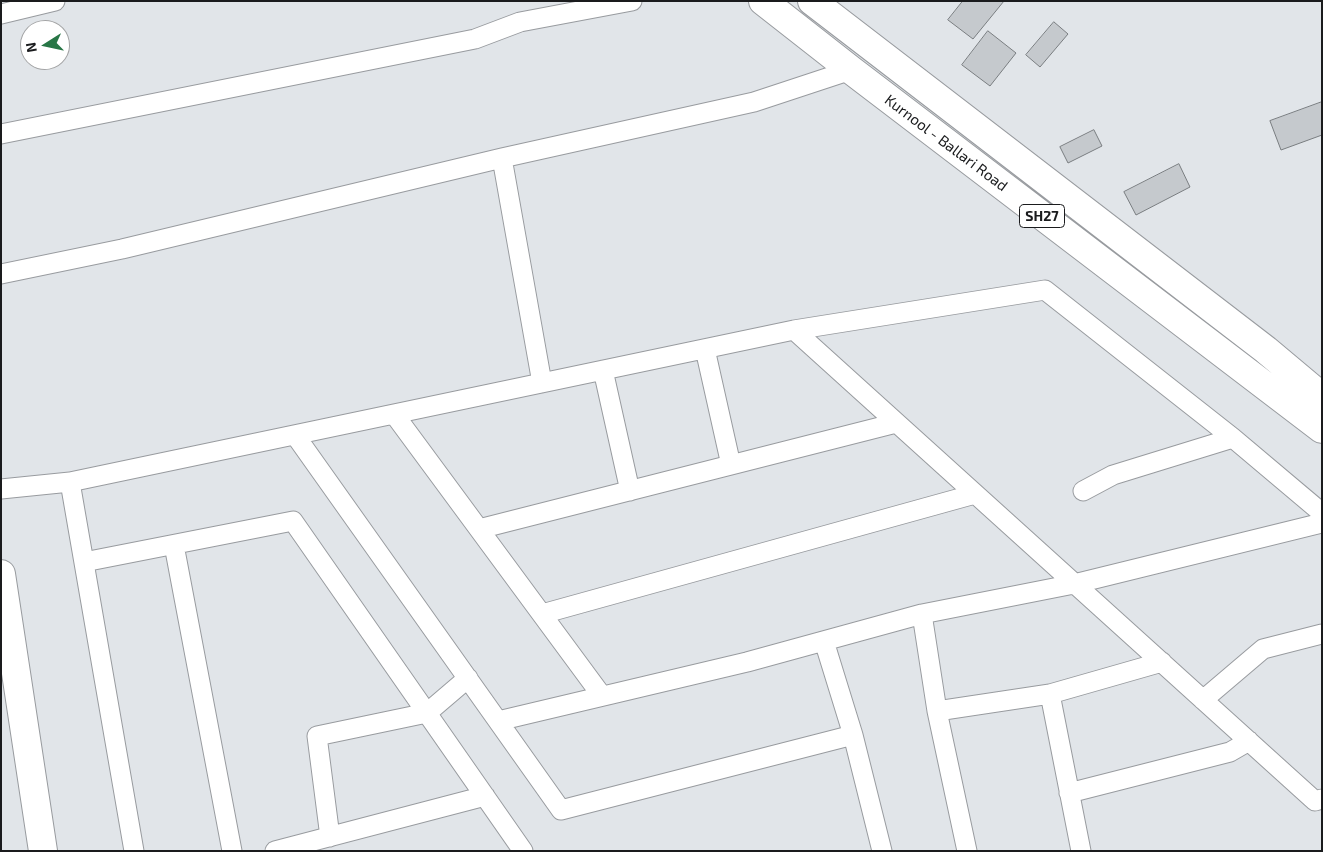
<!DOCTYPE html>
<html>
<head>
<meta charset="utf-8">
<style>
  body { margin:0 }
  #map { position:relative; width:1323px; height:852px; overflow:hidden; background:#e1e5e9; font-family:"Exo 2",sans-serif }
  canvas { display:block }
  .frame { position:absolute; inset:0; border:2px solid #1a1b1d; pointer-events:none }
  .north { position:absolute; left:20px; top:20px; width:50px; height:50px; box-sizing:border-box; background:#fff; border:1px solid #a3a4a5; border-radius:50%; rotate:260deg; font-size:14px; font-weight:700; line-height:20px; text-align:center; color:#1a1b1d }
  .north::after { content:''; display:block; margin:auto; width:18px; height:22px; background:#287646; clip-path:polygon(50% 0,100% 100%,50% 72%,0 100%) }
</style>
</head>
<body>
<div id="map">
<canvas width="1323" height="852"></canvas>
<div class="frame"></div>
<div class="north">N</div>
</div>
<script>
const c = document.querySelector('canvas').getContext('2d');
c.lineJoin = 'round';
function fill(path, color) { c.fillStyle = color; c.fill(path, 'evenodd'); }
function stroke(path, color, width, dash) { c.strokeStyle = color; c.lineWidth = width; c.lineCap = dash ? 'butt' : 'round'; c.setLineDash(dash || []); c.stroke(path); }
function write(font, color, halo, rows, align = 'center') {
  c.font = font + ' "Exo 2",sans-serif'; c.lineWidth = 4; c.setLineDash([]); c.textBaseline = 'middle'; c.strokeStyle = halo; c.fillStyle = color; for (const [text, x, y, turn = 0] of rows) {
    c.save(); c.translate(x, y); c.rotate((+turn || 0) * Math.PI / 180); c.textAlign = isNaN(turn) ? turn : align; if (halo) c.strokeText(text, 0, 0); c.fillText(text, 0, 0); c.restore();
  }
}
const building = new Path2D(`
  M 963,1 L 1004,1 L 973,39 L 948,20 Z
  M 1054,22 L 1068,34 L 1040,67 L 1026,55 Z
  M 988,31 L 1016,53 L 990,86 L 962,65 Z
  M 1322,102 L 1322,135 L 1281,150 L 1270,121 Z
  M 1094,130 L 1102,146 L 1068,163 L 1060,147 Z
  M 1179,164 L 1190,187 L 1136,215 L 1124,192 Z`);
fill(building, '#c5c9cd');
stroke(building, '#797d80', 1);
const street = new Path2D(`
  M 1,14 L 55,1
  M 1,134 L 475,39 L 520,22 L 632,1
  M 502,158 L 542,383
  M 1,274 L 122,249 L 502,158 L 754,102 L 851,70
  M 794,330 L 1045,290 L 1233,438 L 1322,513
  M 705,349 L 731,465
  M 603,370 L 630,491
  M 394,414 L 602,696
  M 295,435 L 561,810 L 853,735 L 882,851
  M 70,482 L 794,330 L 1315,801 L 1322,799
  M 1,489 L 70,482 L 134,851
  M 1083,491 L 1113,475 L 1233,438
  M 479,529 L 896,423
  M 174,545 L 232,851
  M 84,562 L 293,521 L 523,851
  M 542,614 L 975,494
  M 922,614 L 1074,584 L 1322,523
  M 824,641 L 853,735
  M 1050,694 L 1162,662
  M 1203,700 L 1263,649 L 1322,634
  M 498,721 L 747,662 L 922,614 L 937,711
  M 1069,793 L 1230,752 L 1249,741
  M 330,837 L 317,736 L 427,713 L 468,678
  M 275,851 L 485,796
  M 967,851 L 937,711 L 1050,694 L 1081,851`);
const secondary = new Path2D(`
  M 1,574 L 43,851`);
const primary = new Path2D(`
  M 763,1 L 851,70 L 1322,429
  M 812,1 L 1266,350 L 1322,397`);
stroke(street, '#989b9f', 21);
stroke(secondary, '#989b9f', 30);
stroke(primary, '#989b9f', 30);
stroke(street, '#fff', 19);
stroke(secondary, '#fff', 28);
stroke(primary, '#fff', 28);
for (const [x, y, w] of [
  [1042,216,45]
]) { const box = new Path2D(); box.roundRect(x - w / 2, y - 11.5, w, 23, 4); c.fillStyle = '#fff'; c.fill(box); stroke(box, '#1a1b1d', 1); }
write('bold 14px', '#1a1b1d', null, [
  ["SH27",1042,216]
]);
write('15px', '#1a1b1d', '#fff', [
  ["Kurnool - Ballari Road",946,143,37]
]);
</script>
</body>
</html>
